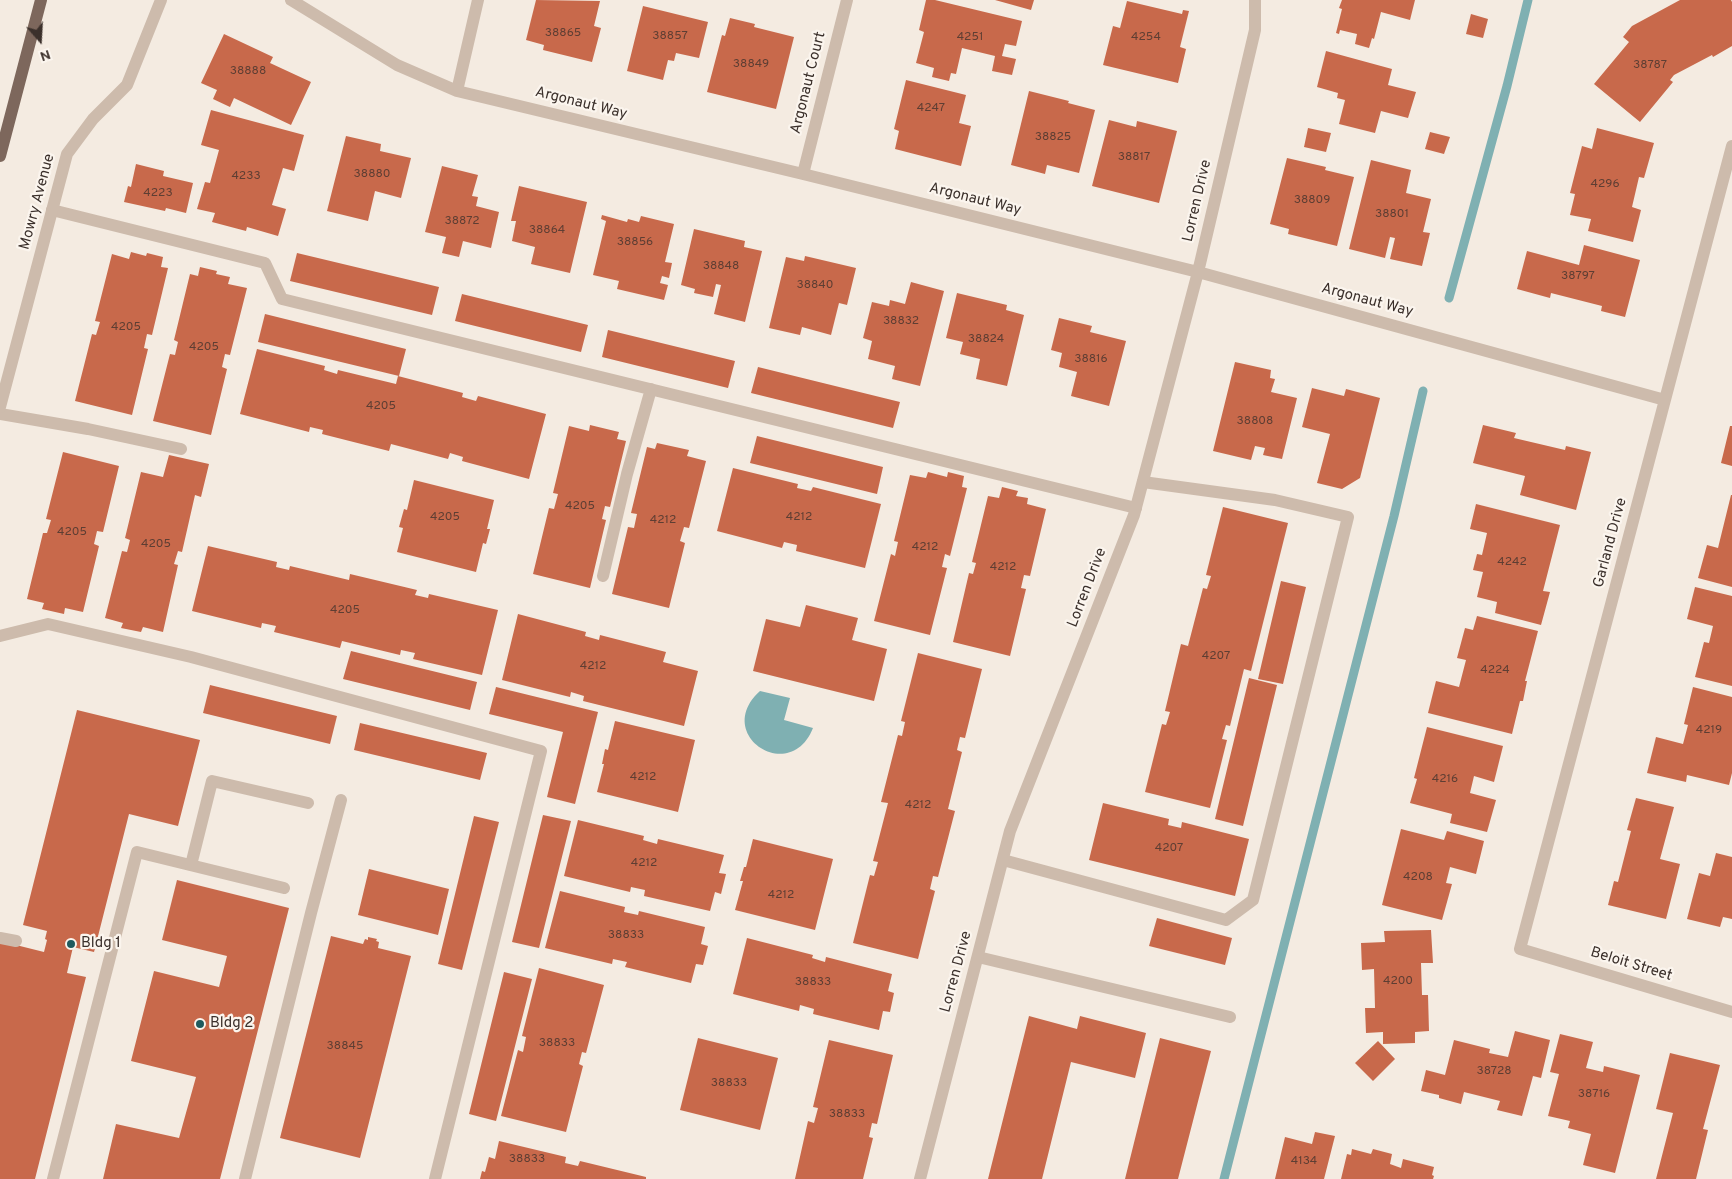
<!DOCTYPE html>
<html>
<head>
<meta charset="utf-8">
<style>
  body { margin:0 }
  #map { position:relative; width:1732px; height:1179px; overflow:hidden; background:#f4ebe1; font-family:Overpass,sans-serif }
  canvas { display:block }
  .north { position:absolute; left:15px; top:15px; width:50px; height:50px; -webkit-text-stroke:4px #fbf5ee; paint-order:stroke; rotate:161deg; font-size:14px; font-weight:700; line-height:20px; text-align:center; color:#3b302b }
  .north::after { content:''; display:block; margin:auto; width:18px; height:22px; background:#3b302b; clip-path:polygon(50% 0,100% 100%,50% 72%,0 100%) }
</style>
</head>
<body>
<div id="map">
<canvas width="1732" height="1179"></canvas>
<div class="north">N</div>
</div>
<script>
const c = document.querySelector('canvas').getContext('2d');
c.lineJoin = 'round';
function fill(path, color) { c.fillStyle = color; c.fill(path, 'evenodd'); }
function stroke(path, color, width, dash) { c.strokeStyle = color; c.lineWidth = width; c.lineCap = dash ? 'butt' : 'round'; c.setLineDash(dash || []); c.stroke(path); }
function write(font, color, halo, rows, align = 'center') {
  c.font = font + ' Overpass,sans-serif'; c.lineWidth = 4.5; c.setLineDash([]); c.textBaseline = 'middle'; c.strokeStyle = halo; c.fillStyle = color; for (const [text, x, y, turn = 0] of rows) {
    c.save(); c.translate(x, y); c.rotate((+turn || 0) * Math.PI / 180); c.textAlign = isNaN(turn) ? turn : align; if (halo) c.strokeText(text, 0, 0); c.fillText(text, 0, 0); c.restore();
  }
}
fill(new Path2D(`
  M 760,691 L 790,698 L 784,720 L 813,728 C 790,786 712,734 760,691 Z`), '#7fb0b2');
stroke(new Path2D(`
  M 1449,298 L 1507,86 L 1528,0
  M 1224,1179 L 1394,516 L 1423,391`), '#7fb0b2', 9);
fill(new Path2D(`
  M 536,0 L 600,1 L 594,26 L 601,28 L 592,62 L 543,50 L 544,45 L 526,40 Z
  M 926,0 L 935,0 L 1022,21 L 1016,46 L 1005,44 L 1002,56 L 1016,59 L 1012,75 L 992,71 L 995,56 L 962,48 L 956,74 L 951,73 L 949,81 L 932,77 L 934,68 L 916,63 L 924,32 L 919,30 Z
  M 995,0 L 1034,0 L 1031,10 Z
  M 1342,0 L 1415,0 L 1410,20 L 1381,12 L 1374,39 L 1372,38 L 1369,48 L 1355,44 L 1357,34 L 1340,30 L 1339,34 L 1336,33 L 1342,9 L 1339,8 Z
  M 1680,0 L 1731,0 L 1732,2 L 1732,46 L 1713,57 L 1712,55 L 1674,75 L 1670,80 L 1673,82 L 1640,122 L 1594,84 L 1629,42 L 1623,37 L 1632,26 Z
  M 1127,1 L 1182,14 L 1183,10 L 1189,11 L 1180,47 L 1186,49 L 1178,83 L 1103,65 L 1113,26 L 1120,28 Z
  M 643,6 L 708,22 L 699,58 L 676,53 L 674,61 L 668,60 L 663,80 L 627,71 Z
  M 1471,14 L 1488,19 L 1483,38 L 1466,34 Z
  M 730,18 L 755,24 L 754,27 L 794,37 L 776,109 L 707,92 L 722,35 L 725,36 Z
  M 224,34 L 273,57 L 270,63 L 311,82 L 291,125 L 234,98 L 230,107 L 213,99 L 217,90 L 201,83 Z
  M 1326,51 L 1392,69 L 1388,85 L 1416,92 L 1408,118 L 1381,111 L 1375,133 L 1339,124 L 1345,100 L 1337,98 L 1338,93 L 1317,87 Z
  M 906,80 L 966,95 L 959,123 L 971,126 L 961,166 L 895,149 L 899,131 L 894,129 Z
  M 1029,91 L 1069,101 L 1068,103 L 1095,110 L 1079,173 L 1047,165 L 1045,174 L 1011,165 Z
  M 211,110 L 304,135 L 294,171 L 283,168 L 272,205 L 286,209 L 278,236 L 247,227 L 246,231 L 212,222 L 215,213 L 197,209 L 205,182 L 210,183 L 219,150 L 201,145 Z
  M 1109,120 L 1136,127 L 1137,121 L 1177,131 L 1159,203 L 1092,186 Z
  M 1308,128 L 1331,133 L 1326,152 L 1304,147 Z
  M 1597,128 L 1654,143 L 1644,178 L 1639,177 L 1632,207 L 1641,210 L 1633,242 L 1588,231 L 1591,219 L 1570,215 L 1575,194 L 1570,193 L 1582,146 L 1592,149 Z
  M 1430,132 L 1450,137 L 1444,154 L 1425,149 Z
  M 346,136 L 381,144 L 380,151 L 411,158 L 401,198 L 375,191 L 368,221 L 327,211 Z
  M 1287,158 L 1326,167 L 1325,170 L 1354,177 L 1337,246 L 1288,234 L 1289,229 L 1270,224 Z
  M 1371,160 L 1411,170 L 1406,193 L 1431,199 L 1423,232 L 1430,233 L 1422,266 L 1390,259 L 1395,238 L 1390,237 L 1385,258 L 1349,249 Z
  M 136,164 L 164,171 L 163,176 L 193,183 L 186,213 L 166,208 L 165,211 L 124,202 L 128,186 L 131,187 Z
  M 442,166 L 478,175 L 472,196 L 478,197 L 476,206 L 499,212 L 491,248 L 463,241 L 459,257 L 442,253 L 446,237 L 425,232 Z
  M 519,186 L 587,202 L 570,273 L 531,264 L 535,247 L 512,241 L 516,221 L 511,221 Z
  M 602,215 L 627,222 L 628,219 L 639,222 L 641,216 L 674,224 L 665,262 L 672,263 L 669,278 L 662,276 L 660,283 L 668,285 L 664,300 L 617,289 L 619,281 L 593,275 L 606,221 L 601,219 Z
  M 694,229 L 745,241 L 744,247 L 762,251 L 745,322 L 714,314 L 721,285 L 716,284 L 713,297 L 694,293 L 695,289 L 681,285 Z
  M 1584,245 L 1640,260 L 1625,317 L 1601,311 L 1602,306 L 1551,293 L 1550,298 L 1517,289 L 1527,251 L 1579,265 Z
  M 131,252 L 146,256 L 147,253 L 163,257 L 161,267 L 168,268 L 152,335 L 147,334 L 144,348 L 148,349 L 132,415 L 75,401 L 92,334 L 96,335 L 100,322 L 95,321 L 112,254 L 129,259 Z
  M 297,253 L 439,287 L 432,315 L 290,281 Z
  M 805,256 L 856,268 L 847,305 L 839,303 L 831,335 L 802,327 L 800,335 L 769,328 L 786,257 L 804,261 Z
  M 200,267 L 217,271 L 216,274 L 230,277 L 228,284 L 247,288 L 230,355 L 225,354 L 222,367 L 227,369 L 211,435 L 153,421 L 170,354 L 175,355 L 178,342 L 174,340 L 190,274 L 198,276 Z
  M 911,282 L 944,291 L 920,386 L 892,379 L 895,366 L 868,359 L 872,341 L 863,338 L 872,302 L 889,306 L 890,300 L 905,304 Z
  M 957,293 L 1007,305 L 1006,310 L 1024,315 L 1007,386 L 976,379 L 980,359 L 960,354 L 963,342 L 946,338 Z
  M 462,294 L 588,325 L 581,352 L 455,321 Z
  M 265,314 L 406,349 L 399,376 L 258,342 Z
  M 1059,318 L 1092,326 L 1090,332 L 1126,341 L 1109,406 L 1071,396 L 1077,372 L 1059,367 L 1062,353 L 1051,350 Z
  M 608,330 L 735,361 L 728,388 L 602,357 Z
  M 257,349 L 325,366 L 324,370 L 337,374 L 338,370 L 396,384 L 398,376 L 463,393 L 462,397 L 476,401 L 478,396 L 546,414 L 529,479 L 462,461 L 463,457 L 450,453 L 448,459 L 391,444 L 389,451 L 322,434 L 323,430 L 310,427 L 309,432 L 240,414 Z
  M 1235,362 L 1271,370 L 1270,378 L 1275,379 L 1271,392 L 1297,398 L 1282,459 L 1263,455 L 1265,448 L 1255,446 L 1251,460 L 1213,451 Z
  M 758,367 L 900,402 L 893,428 L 751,393 Z
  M 1312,388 L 1344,396 L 1346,389 L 1380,398 L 1360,478 L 1342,489 L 1317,483 L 1330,434 L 1302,427 Z
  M 590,425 L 619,432 L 617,439 L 626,441 L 610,507 L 605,506 L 602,519 L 606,520 L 590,588 L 533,574 L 549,508 L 554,509 L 558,494 L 553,493 L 569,426 L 589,431 Z
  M 1483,425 L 1516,433 L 1514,438 L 1565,450 L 1566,446 L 1591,452 L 1576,510 L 1520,495 L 1525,476 L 1473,463 Z
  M 1730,426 L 1732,426 L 1732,466 L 1721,463 Z
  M 757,436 L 883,467 L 877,494 L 750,463 Z
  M 657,443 L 689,450 L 687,456 L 706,461 L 689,528 L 684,527 L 680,541 L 685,543 L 669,608 L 612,594 L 628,527 L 634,528 L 637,514 L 631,513 L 647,447 L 655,449 Z
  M 63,452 L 119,466 L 103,532 L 97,531 L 94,544 L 99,546 L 83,612 L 65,608 L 64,614 L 42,609 L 44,603 L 27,599 L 43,533 L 47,533 L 51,520 L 46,519 Z
  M 169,455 L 209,464 L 201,497 L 195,495 L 182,552 L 178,551 L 174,564 L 178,565 L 163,632 L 143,627 L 141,632 L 121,628 L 123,623 L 105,618 L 122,551 L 127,552 L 130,540 L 125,538 L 141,472 L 163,477 Z
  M 733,468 L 798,484 L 797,488 L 811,491 L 813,487 L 881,504 L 865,568 L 796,551 L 797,545 L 784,542 L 782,548 L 717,531 Z
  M 928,472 L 947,477 L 948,472 L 964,476 L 962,487 L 967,488 L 950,556 L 945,554 L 942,567 L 947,568 L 930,635 L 874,621 L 891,554 L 895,556 L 898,542 L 894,541 L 910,475 L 926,478 Z
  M 414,480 L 494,500 L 487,529 L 490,529 L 486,544 L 483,543 L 476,572 L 397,552 L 403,528 L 399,527 L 404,509 L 407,510 Z
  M 1002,487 L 1018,491 L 1016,496 L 1028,498 L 1027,504 L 1046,509 L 1030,576 L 1024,575 L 1021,588 L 1026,589 L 1010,656 L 953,642 L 969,573 L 973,574 L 976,563 L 972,562 L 988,496 L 999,498 Z
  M 1731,495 L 1732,495 L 1732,587 L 1698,578 L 1707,545 L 1718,548 Z
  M 1476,504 L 1560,525 L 1543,591 L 1550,592 L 1541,625 L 1495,613 L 1497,602 L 1477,597 L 1483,572 L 1473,570 L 1477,554 L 1482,555 L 1487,533 L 1470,529 Z
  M 1223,507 L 1288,523 L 1251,671 L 1244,669 L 1230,726 L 1226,725 L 1222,739 L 1227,740 L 1210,808 L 1145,792 L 1162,724 L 1166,725 L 1170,712 L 1165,711 L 1181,644 L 1188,646 L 1203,588 L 1207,589 L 1211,576 L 1206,575 Z
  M 208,546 L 277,562 L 276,567 L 289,570 L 290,566 L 349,580 L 350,574 L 417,590 L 415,595 L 428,598 L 429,594 L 498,610 L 482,675 L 413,659 L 415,653 L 401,650 L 400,655 L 342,641 L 340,648 L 274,632 L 276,626 L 262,623 L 261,628 L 192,611 Z
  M 1281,581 L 1306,587 L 1283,684 L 1258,679 Z
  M 1695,587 L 1732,596 L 1732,686 L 1695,677 L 1704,642 L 1709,643 L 1713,626 L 1687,619 Z
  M 806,605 L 858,618 L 852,640 L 887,649 L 874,701 L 753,671 L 766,619 L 800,627 Z
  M 518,614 L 586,632 L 585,636 L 599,640 L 600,635 L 666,652 L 663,662 L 698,671 L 684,726 L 583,701 L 584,696 L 571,692 L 570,697 L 502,680 Z
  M 1477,616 L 1538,631 L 1525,681 L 1527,681 L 1523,701 L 1520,701 L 1512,734 L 1428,713 L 1436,681 L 1459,687 L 1466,660 L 1457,658 L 1465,628 L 1473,630 Z
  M 351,651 L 477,682 L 470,710 L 343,679 Z
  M 918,653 L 982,669 L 965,738 L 960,737 L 957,750 L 962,752 L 948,809 L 955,811 L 938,877 L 933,876 L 930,889 L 935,891 L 918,959 L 853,943 L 870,875 L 874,876 L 878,862 L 873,861 L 888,803 L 881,802 L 898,735 L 902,736 L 905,722 L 901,721 Z
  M 1249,678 L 1277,685 L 1243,826 L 1215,819 Z
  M 210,685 L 337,716 L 330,744 L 203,713 Z
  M 496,687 L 598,712 L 575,804 L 547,797 L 563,732 L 489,714 Z
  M 1693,687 L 1732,697 L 1732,773 L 1729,785 L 1687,775 L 1686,782 L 1647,773 L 1656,737 L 1683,744 L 1688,725 L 1684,724 Z
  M 77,710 L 200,740 L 178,826 L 129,814 L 94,952 L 73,947 L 67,973 L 86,977 L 35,1179 L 0,1179 L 0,941 L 44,952 L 47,940 L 45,939 L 47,931 L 23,925 Z
  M 615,721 L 695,740 L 678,812 L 597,792 L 604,764 L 602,764 L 605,749 L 608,750 Z
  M 360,723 L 487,753 L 480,780 L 354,750 Z
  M 1427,727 L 1503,746 L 1494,782 L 1474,776 L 1470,793 L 1496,800 L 1487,832 L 1450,823 L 1452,814 L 1410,803 L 1417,779 L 1414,778 Z
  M 1636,798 L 1674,807 L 1660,859 L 1680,864 L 1666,919 L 1608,905 L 1614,881 L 1618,882 L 1631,831 L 1627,830 Z
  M 1103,803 L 1169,819 L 1168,825 L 1181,828 L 1182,822 L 1249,839 L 1235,896 L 1089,860 Z
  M 543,815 L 571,821 L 539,948 L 512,942 Z
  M 474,816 L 499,822 L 462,970 L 438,964 Z
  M 578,820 L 644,836 L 643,840 L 657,844 L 658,839 L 724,855 L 719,873 L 726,874 L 721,894 L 715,892 L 710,911 L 644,896 L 645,890 L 631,887 L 630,892 L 564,876 Z
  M 1401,829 L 1444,840 L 1447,831 L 1484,841 L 1476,874 L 1450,867 L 1446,883 L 1452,884 L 1442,920 L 1382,905 Z
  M 753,839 L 833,859 L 815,930 L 735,910 L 743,881 L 740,881 L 744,867 L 746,867 Z
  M 1716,853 L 1732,857 L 1732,919 L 1723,917 L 1720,927 L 1687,919 L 1699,873 L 1710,876 Z
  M 369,869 L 449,889 L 438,935 L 358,915 Z
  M 177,880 L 289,908 L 220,1179 L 103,1179 L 116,1124 L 179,1138 L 196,1077 L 131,1061 L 154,971 L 219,987 L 227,956 L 162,940 Z
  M 560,891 L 625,907 L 624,912 L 638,915 L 639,911 L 705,927 L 701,944 L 708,946 L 703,965 L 696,964 L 691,983 L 625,967 L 627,962 L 613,959 L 612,964 L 545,948 Z
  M 1157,918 L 1232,938 L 1225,965 L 1149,946 Z
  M 1431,930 L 1433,963 L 1421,963 L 1422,995 L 1428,995 L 1429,1031 L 1415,1032 L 1415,1043 L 1383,1044 L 1383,1032 L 1366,1033 L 1365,1008 L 1375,1008 L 1374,969 L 1362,970 L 1361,943 L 1385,942 L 1384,931 Z
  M 331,936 L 363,944 L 365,939 L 368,940 L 368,937 L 377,939 L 376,941 L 379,942 L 378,948 L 411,956 L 360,1158 L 280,1138 Z
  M 747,938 L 813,955 L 812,958 L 825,962 L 826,957 L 892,974 L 888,991 L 894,993 L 890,1012 L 883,1011 L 879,1030 L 813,1014 L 814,1009 L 800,1005 L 799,1011 L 733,994 Z
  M 539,968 L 604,985 L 586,1053 L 582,1052 L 579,1064 L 583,1066 L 566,1132 L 501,1116 L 518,1050 L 523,1052 L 526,1037 L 522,1036 Z
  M 504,972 L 532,979 L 496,1121 L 469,1114 Z
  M 1029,1016 L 1077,1029 L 1080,1016 L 1146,1033 L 1135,1078 L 1071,1062 L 1042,1179 L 988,1179 Z
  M 1515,1031 L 1550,1040 L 1541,1078 L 1533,1076 L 1522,1116 L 1497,1110 L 1500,1101 L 1464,1092 L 1461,1104 L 1439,1098 L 1439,1095 L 1421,1091 L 1426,1070 L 1445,1075 L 1454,1040 L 1490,1049 L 1489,1053 L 1508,1057 Z
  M 1560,1034 L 1593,1042 L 1586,1068 L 1603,1072 L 1604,1066 L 1640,1075 L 1615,1173 L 1583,1165 L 1591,1134 L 1568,1128 L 1570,1121 L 1548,1116 L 1559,1074 L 1550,1072 Z
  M 698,1038 L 778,1058 L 760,1130 L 680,1110 Z
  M 1160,1038 L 1211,1051 L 1178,1179 L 1125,1179 Z
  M 829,1040 L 893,1055 L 877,1124 L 872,1123 L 869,1137 L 873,1138 L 863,1179 L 795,1179 L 808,1121 L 814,1123 L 818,1108 L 813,1107 Z
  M 1378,1041 L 1395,1059 L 1373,1081 L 1355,1063 Z
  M 1670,1053 L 1720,1065 L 1703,1129 L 1708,1130 L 1696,1179 L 1656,1179 L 1673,1113 L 1656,1109 Z
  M 1315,1132 L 1335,1136 L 1324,1179 L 1275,1179 L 1285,1137 L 1312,1144 Z
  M 499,1141 L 566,1157 L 565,1163 L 578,1166 L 580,1161 L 646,1177 L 646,1179 L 480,1179 L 482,1171 L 485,1172 L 489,1157 L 495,1159 Z
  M 1352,1149 L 1371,1154 L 1373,1149 L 1392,1154 L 1390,1164 L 1401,1168 L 1403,1159 L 1434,1167 L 1432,1175 L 1434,1176 L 1433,1179 L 1341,1179 L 1347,1154 L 1351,1155 Z`), '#c8694b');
stroke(new Path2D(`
  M 52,210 L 265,263 L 282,299 L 1136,508
  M 0,414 L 88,429 L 181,449
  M 603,576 L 627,474 L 651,389
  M 0,636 L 48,624 L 191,657 L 541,751 L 435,1179
  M 1003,860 L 1226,920 L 1253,900 L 1348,517 L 1275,500 L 1143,482
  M 191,865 L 212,781 L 308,803
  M 0,938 L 16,941
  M 978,957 L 1230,1017
  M 53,1179 L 137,852 L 284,888
  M 245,1179 L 311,913 L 341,800`), '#cdbbac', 12);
stroke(new Path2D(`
  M 291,0 L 397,65 L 457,91 L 803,174 L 1198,272 L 1665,400
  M 457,91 L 478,0
  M 1732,146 L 1520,949 L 1732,1012
  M 803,174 L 847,0
  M 0,407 L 67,154 L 93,119 L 127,85 L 161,0
  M 920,1179 L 1010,831 L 1134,515 L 1198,272 L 1255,30 L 1255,0`), '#cdbbac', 12);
stroke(new Path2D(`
  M 0,156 L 41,0`), '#7d675c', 12);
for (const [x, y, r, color] of [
  [71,944,5,"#1f5a5e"],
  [200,1024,5,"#1f5a5e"]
]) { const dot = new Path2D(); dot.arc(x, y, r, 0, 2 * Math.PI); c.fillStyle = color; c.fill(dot); stroke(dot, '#fbf5ee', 2); }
write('12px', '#5e3e33', null, [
  ["38865",563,34],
  ["38857",670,37],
  ["4251",970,38],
  ["4254",1146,38],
  ["38849",751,65],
  ["38787",1650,66],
  ["38888",248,72],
  ["4247",931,109],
  ["38825",1053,138],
  ["38817",1134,158],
  ["38880",372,175],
  ["4233",246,177],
  ["4296",1605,185],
  ["4223",158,194],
  ["38809",1312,201],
  ["38801",1392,215],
  ["38872",462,222],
  ["38864",547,231],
  ["38856",635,243],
  ["38848",721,267],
  ["38797",1578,277],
  ["38840",815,286],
  ["38832",901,322],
  ["4205",126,328],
  ["38824",986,340],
  ["4205",204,348],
  ["38816",1091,360],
  ["4205",381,407],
  ["38808",1255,422],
  ["4205",580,507],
  ["4205",445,518],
  ["4212",799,518],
  ["4212",663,521],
  ["4205",72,533],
  ["4205",156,545],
  ["4212",925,548],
  ["4242",1512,563],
  ["4212",1003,568],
  ["4205",345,611],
  ["4207",1216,657],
  ["4212",593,667],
  ["4224",1495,671],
  ["4219",1709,731],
  ["4212",643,778],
  ["4216",1445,780],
  ["4212",918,806],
  ["4207",1169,849],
  ["4212",644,864],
  ["4208",1418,878],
  ["4212",781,896],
  ["38833",626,936],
  ["4200",1398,982],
  ["38833",813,983],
  ["38833",557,1044],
  ["38845",345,1047],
  ["38728",1494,1072],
  ["38833",729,1084],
  ["38716",1594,1095],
  ["38833",847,1115],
  ["38833",527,1160],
  ["4134",1304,1162]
]);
write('15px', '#3b302b', '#fbf5ee', [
  ["Argonaut Court",809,83,-76],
  ["Argonaut Way",581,104,14],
  ["Argonaut Way",975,200,14],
  ["Lorren Drive",1198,201,-77],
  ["Mowry Avenue",38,202,-75],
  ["Argonaut Way",1367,301,15],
  ["Garland Drive",1611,543,-75],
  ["Lorren Drive",1088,588,-69],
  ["Beloit Street",1631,965,17],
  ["Lorren Drive",957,972,-75]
]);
write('15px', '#3b302b', '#fbf5ee', [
  ["Bldg 1",81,944],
  ["Bldg 2",210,1024]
], 'left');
</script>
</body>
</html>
